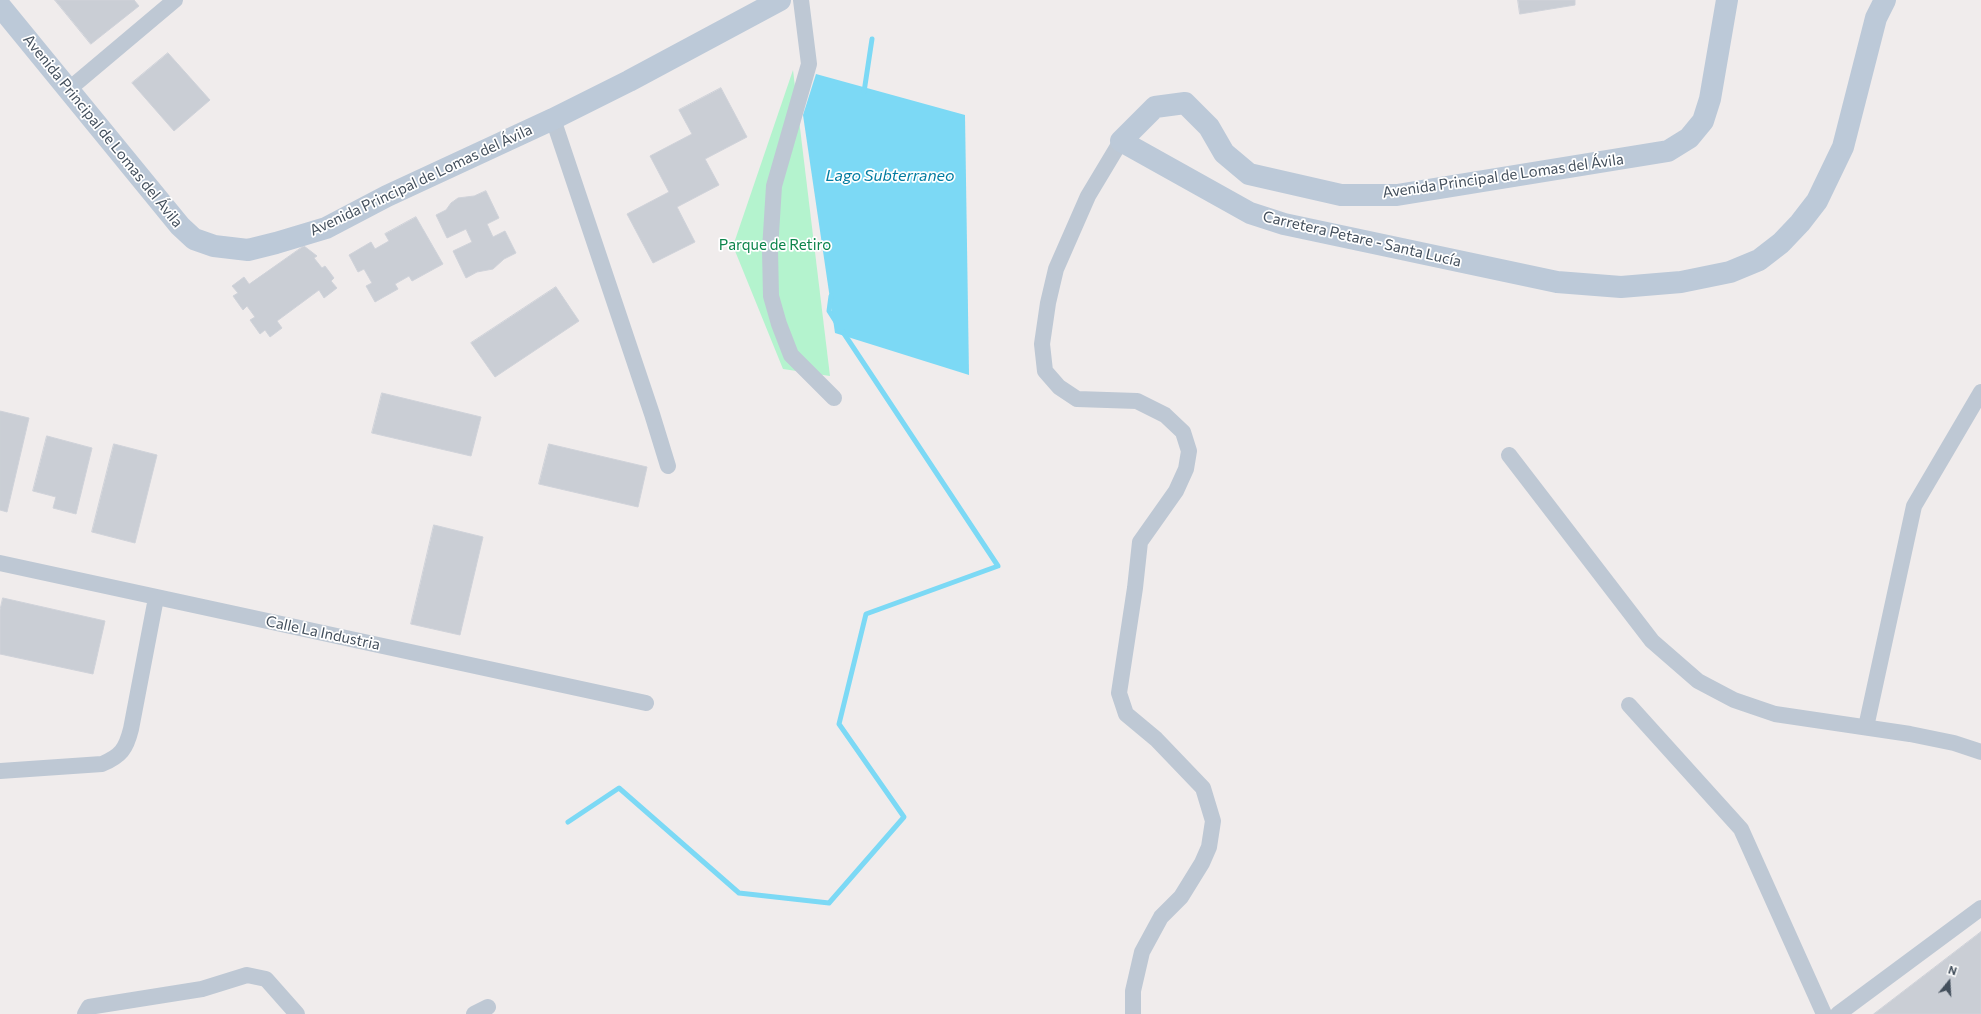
<!DOCTYPE html>
<html>
<head>
<meta charset="utf-8">
<style>
  body { margin:0 }
  #map { position:relative; width:1981px; height:1014px; overflow:hidden; background:#f0ecec; font-family:Commissioner,sans-serif }
  canvas { display:block }
  .north { position:absolute; left:1929px; top:962px; width:40px; height:40px; -webkit-text-stroke:3px #fff; paint-order:stroke; rotate:18deg; font-size:11px; font-weight:700; line-height:16px; text-align:center; color:#434f5c }
  .north::after { content:''; display:block; margin:auto; width:14px; height:18px; background:#434f5c; clip-path:polygon(50% 0,100% 100%,50% 72%,0 100%) }
</style>
</head>
<body>
<div id="map">
<canvas width="1981" height="1014"></canvas>
<div class="north">N</div>
</div>
<script>
const c = document.querySelector('canvas').getContext('2d');
c.lineJoin = 'round';
function fill(path, color) { c.fillStyle = color; c.fill(path, 'evenodd'); }
function stroke(path, color, width, dash) { c.strokeStyle = color; c.lineWidth = width; c.lineCap = dash ? 'butt' : 'round'; c.setLineDash(dash || []); c.stroke(path); }
function write(font, color, halo, rows, align = 'center') {
  c.font = font + ' Commissioner,sans-serif'; c.lineWidth = 3.5; c.setLineDash([]); c.textBaseline = 'middle'; c.strokeStyle = halo; c.fillStyle = color; for (const [text, x, y, turn = 0] of rows) {
    c.save(); c.translate(x, y); c.rotate((+turn || 0) * Math.PI / 180); c.textAlign = isNaN(turn) ? turn : align; if (halo) c.strokeText(text, 0, 0); c.fillText(text, 0, 0); c.restore();
  }
}
fill(new Path2D(`
  M 793,70 L 830,376 L 783,369 L 733,246 Z`), '#b4f3ce');
fill(new Path2D(`
  M 816,74 L 965,115 L 969,375 L 835,333 L 803,115 Z`), '#7cd9f5');
stroke(new Path2D(`
  M 864,92 L 872,39
  M 831,296 L 829,311 L 836,322
  M 568,822 L 619,788 L 739,893 L 829,903 L 904,817 L 839,724 L 866,614 L 998,566 L 843,332`), '#7cd9f5', 5);
const building = new Path2D(`
  M 55,0 L 134,0 L 139,6 L 91,44 Z
  M 1518,0 L 1575,0 L 1575,5 L 1520,14 Z
  M 168,53 L 210,100 L 174,131 L 132,83 Z
  M 721,88 L 747,137 L 705,159 L 719,185 L 677,207 L 695,242 L 653,263 L 627,214 L 669,192 L 650,156 L 692,134 L 679,110 Z
  M 486,191 L 499,218 L 487,224 L 493,237 L 505,231 L 516,253 L 504,259 L 493,269 L 477,272 L 466,278 L 453,251 L 472,242 L 466,229 L 447,238 L 436,215 L 446,210 L 451,203 L 458,198 L 474,196 Z
  M 416,217 L 443,264 L 412,281 L 409,276 L 395,284 L 398,289 L 375,302 L 366,286 L 372,283 L 364,269 L 358,272 L 349,255 L 371,242 L 375,249 L 389,241 L 385,234 Z
  M 304,246 L 317,256 L 314,258 L 322,268 L 325,266 L 334,278 L 331,281 L 337,288 L 324,298 L 319,290 L 277,321 L 282,328 L 270,337 L 265,330 L 260,334 L 250,320 L 255,317 L 247,306 L 243,310 L 233,296 L 238,293 L 232,286 L 244,277 L 249,284 Z
  M 556,287 L 579,321 L 495,377 L 471,343 Z
  M 382,393 L 481,417 L 471,456 L 372,433 Z
  M 0,411 L 29,418 L 7,512 L 0,510 Z
  M 47,436 L 92,448 L 76,514 L 53,508 L 56,497 L 33,491 Z
  M 114,444 L 157,455 L 135,543 L 92,532 Z
  M 549,444 L 647,467 L 638,507 L 539,484 Z
  M 434,525 L 483,537 L 460,635 L 411,624 Z
  M 3,598 L 105,621 L 93,674 L 0,654 L 0,610 Z
  M 1981,932 L 1981,1014 L 1874,1014 Z`);
fill(building, '#caced5');
stroke(building, '#cfd2d9', 1);
stroke(new Path2D(`
  M 801,0 L 809,64 L 774,186 L 770,250 L 771,296 L 779,324 L 791,355 L 834,398
  M 68,90 L 175,0
  M 553,119 L 652,414 L 668,466
  M 1121,141 L 1088,196 L 1056,269 L 1048,303 L 1042,344 L 1045,371 L 1059,387 L 1077,399 L 1137,401 L 1165,415 L 1183,432 L 1189,451 L 1186,469 L 1176,491 L 1140,542 L 1135,588 L 1119,693 L 1126,714 L 1156,739 L 1203,788 L 1213,821 L 1209,847 L 1202,863 L 1181,897 L 1161,917 L 1142,952 L 1133,991 L 1133,1014
  M 1509,455 L 1652,641 L 1698,681 L 1734,700 L 1775,714 L 1910,734 L 1954,743 L 1981,752
  M 0,563 L 646,703
  M 1629,705 L 1741,829 L 1824,1014
  M 1866,727 L 1914,506 L 1981,392
  M 0,771 L 102,764 C 121,756 126,749 131,729 L 156,598
  M 85,1014 L 89,1007 L 202,989 L 247,975 L 266,979 L 297,1014
  M 474,1014 L 488,1007
  M 1838,1014 L 1981,908`), '#bec8d4', 16);
stroke(new Path2D(`
  M 1727,0 L 1710,99 L 1703,121 L 1689,138 L 1668,151 L 1397,195 L 1341,195 L 1249,174 L 1224,153 L 1209,127 L 1185,103 L 1155,107 L 1121,141 L 1250,213 L 1284,224 L 1557,282 L 1621,287 L 1681,282 L 1730,272 L 1759,260 L 1781,243 L 1800,223 L 1817,201 L 1843,147 L 1876,18 L 1885,0
  M 0,6 L 180,226 L 194,239 L 214,246 L 248,250 L 276,243 L 326,228 L 387,196 L 553,119 L 629,81 L 780,0`), '#bcc9d8', 22);
write('15px', '#434f5c', '#fff', [
  ["Avenida Principal de Lomas del Ávila",103,131,51],
  ["Avenida Principal de Lomas del Ávila",1503,176,-8],
  ["Avenida Principal de Lomas del Ávila",421,180,-25],
  ["Carretera Petare - Santa Lucía",1362,239,13],
  ["Calle La Industria",323,633,12]
]);
write('15px', '#0c844b', '#fff', [
  ["Parque de Retiro",775,245]
]);
write('italic 16px', '#027ca1', '#fff', [
  ["Lago Subterraneo",890,176]
]);
</script>
</body>
</html>
